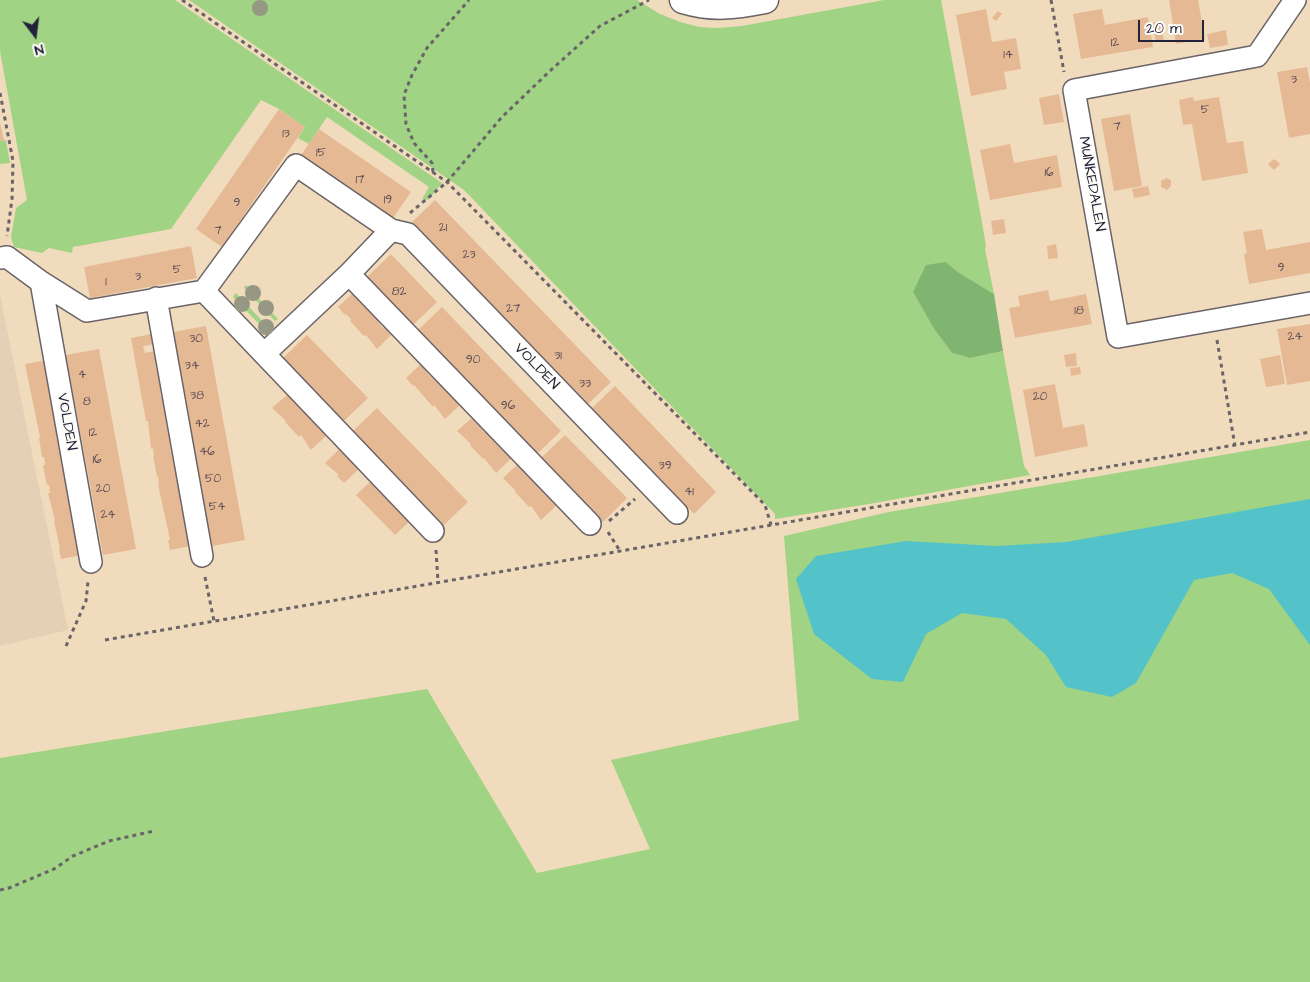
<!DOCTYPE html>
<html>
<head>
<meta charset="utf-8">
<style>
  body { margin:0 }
  #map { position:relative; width:1310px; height:982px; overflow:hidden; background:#f0dcbc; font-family:"Architects Daughter",sans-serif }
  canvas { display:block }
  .north { position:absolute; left:10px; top:10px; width:50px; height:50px; -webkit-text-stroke:4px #fdfcf7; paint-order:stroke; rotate:165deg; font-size:14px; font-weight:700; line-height:20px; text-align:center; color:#22223b }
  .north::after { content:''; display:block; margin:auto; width:18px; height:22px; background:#22223b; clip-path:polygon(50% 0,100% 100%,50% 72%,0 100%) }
  .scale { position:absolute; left:1138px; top:20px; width:66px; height:22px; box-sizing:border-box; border:2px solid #22223b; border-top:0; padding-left:6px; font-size:15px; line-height:18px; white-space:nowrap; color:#22223b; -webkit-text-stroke:4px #fdfcf7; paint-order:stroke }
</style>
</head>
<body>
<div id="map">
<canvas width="1310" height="982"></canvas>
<div class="north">N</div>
<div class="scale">20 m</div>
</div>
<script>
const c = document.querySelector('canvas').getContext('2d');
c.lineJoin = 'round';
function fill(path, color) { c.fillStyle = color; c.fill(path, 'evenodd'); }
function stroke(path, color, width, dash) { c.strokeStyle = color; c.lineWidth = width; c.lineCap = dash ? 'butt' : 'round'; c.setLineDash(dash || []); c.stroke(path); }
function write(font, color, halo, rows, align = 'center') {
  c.font = font + ' "Architects Daughter",sans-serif'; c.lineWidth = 4; c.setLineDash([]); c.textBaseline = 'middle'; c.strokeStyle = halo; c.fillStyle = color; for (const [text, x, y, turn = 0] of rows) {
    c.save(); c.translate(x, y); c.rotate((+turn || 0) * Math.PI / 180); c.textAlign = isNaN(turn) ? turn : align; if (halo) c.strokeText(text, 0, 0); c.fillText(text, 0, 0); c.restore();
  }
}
fill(new Path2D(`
  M 0,295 L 68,630 L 0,646 Z`), '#e5d0b6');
fill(new Path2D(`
  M 0,0 L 175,0 L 442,183 L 428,200 L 422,199 L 429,187 L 327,117 L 309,144 L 298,138 L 305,127 L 279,109 L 261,100 L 171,229 L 73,247 L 72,253 L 49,248 L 42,253 L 14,247 L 11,237 L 16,208 L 27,200 L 0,51 Z
  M 189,0 L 637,0 L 660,14 L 680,22 L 699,27 L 717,28 L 742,26 L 884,0 L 941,0 L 980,211 L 986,246 L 985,249 L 994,294 L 958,272 L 946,262 L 913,292 L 934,329 L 952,353 L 970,358 L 1003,351 L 1024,466 L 1030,475 L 869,504 L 775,519 L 775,514 L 464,190 Z
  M 4,140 L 6,141 L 10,163 L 0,164 L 0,141 Z
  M 246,285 L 278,319 L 275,321 L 244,288 Z
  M 236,293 L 268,327 L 265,330 L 233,297 Z
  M 1310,440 L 1310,982 L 0,982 L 0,758 L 427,689 L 537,873 L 650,849 L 611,760 L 799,720 L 784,536 L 889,512 Z`), '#a0d383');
fill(new Path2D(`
  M 946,262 L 958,272 L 994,294 L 1003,351 L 970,358 L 952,353 L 934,329 L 913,292 L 926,265 Z`), '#80b571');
fill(new Path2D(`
  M 1310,499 L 1310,645 L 1269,589 L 1232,573 L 1194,580 L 1136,683 L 1112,697 L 1066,687 L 1046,655 L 1006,619 L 962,613 L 926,634 L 903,682 L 872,679 L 814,634 L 796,579 L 816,556 L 906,541 L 997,546 L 1066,542 Z`), '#54c2c9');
fill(new Path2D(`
  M 1169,0 L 1198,0 L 1205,39 L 1176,44 Z
  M 986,9 L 992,42 L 1016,38 L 1021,69 L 1004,72 L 1007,89 L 971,96 L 956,15 Z
  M 1102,9 L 1105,25 L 1148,17 L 1153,47 L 1081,59 L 1073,14 Z
  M 998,11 L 1002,14 L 996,21 L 992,18 Z
  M 1160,21 L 1164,41 L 1156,42 L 1152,23 Z
  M 1226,30 L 1228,45 L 1210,48 L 1207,34 Z
  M 1307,67 L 1310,83 L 1310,134 L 1289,138 L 1277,72 Z
  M 1059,94 L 1064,122 L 1044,125 L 1039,98 Z
  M 1193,97 L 1194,101 L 1219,97 L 1227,143 L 1243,141 L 1248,173 L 1202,181 L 1192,124 L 1183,125 L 1179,100 Z
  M 279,109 L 305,127 L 222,247 L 196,229 Z
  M 1130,114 L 1142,186 L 1114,191 L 1101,119 Z
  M 0,123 L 4,140 L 0,141 Z
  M 319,129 L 411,192 L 393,218 L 301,155 Z
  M 1010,144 L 1014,163 L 1057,155 L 1062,187 L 990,200 L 980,150 Z
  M 1274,159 L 1280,164 L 1274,170 L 1268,164 Z
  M 1166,178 L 1171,180 L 1171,186 L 1167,190 L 1161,187 L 1161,181 Z
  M 1148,186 L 1150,195 L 1134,198 L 1132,189 Z
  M 435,200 L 611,382 L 588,404 L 412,222 Z
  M 1004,219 L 1006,233 L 993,235 L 991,221 Z
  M 1262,229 L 1266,250 L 1310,242 L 1310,273 L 1249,284 L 1244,254 L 1247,253 L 1243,232 Z
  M 1056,244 L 1058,258 L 1048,259 L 1047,246 Z
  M 191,246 L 197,278 L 90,298 L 84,267 Z
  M 391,254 L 437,302 L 413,325 L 367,277 Z
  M 1048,290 L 1050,301 L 1086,294 L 1092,324 L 1015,338 L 1009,308 L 1020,306 L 1018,296 Z
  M 353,293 L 360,301 L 359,302 L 365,307 L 366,306 L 380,321 L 378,322 L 383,328 L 385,326 L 392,334 L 377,349 L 366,335 L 364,336 L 350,321 L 352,320 L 346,314 L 345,315 L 338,307 Z
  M 442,307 L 561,431 L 537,454 L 418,330 Z
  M 1310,324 L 1310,381 L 1287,385 L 1277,329 Z
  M 206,326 L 245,540 L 212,546 L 173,332 Z
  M 152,334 L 154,344 L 143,346 L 145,353 L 155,351 L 157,362 L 155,362 L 162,390 L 160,390 L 161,397 L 163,397 L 167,417 L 165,418 L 167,425 L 168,424 L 172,445 L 170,445 L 171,453 L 173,453 L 177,481 L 178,480 L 182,500 L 180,501 L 181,508 L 183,508 L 187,529 L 186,529 L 191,546 L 170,550 L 168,540 L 170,540 L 158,484 L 159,483 L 158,476 L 157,476 L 153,456 L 154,456 L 153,448 L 151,449 L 148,421 L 146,421 L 131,338 Z
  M 307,335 L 368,398 L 344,421 L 283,358 Z
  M 99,349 L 136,549 L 103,555 L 66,355 Z
  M 1076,353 L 1077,366 L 1066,367 L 1064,355 Z
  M 1280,355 L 1285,384 L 1266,387 L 1260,359 Z
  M 46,360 L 53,398 L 51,399 L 52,406 L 54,406 L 57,434 L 62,454 L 61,454 L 62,462 L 64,462 L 73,510 L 71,510 L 72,518 L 74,517 L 81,555 L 61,559 L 59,549 L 60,549 L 54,521 L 55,521 L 48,493 L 50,493 L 49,485 L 47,485 L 43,466 L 45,465 L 44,457 L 42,457 L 39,438 L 40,437 L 25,364 Z
  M 421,364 L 428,371 L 427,373 L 432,378 L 434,377 L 448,391 L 447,392 L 460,405 L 445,419 L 434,405 L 433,407 L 414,385 L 413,386 L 406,378 Z
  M 1080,367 L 1081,374 L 1071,376 L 1070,368 Z
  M 1055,384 L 1063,428 L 1084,424 L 1088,446 L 1035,457 L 1023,390 Z
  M 615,386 L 716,492 L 694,514 L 592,408 Z
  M 288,394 L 300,408 L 301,407 L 315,421 L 314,422 L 327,435 L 311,450 L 301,435 L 299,437 L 285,422 L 286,421 L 272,408 Z
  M 377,408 L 468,502 L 444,525 L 353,431 Z
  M 473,417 L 484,432 L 486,430 L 499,445 L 498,446 L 512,458 L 496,473 L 484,458 L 483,459 L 470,445 L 471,444 L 457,431 Z
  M 565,435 L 627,498 L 603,522 L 541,458 Z
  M 340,448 L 352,463 L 353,462 L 359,469 L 344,483 L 337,476 L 339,475 L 325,463 Z
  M 518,464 L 529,478 L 531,477 L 545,492 L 543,493 L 549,498 L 550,497 L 557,505 L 541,520 L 531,506 L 529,507 L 515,492 L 516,491 L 503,478 Z
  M 371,481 L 410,521 L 395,535 L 356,495 Z`), '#e6b995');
const minor = new Path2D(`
  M 1295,0 L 1257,56 L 1074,90 L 1118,337 L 1310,303
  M 391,230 L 408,234 L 677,513
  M 0,258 L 7,257 L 41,282 L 87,311 L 204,291 L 433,531
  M 349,274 L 590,524
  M 41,282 L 91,562
  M 204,291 L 296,165 L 391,230 L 349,274 L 264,354
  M 156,298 L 202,556`);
const tertiary = new Path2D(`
  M 683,0 C 713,9 734,6 765,0`);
stroke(minor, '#6a6368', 24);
stroke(tertiary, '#6a6368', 29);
stroke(new Path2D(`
  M 182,0 L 447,182 L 765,505 L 771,525
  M 1051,0 L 1064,72
  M 0,93 L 13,161 L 12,199 L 7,236
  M 433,172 L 432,163 L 414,143 L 406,124 L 404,95 L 412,75 L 427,48 L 469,0
  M 410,213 L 447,182 L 502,117 L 551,70 L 600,26 L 649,0
  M 1217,340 L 1235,446
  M 609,521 L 635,499
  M 608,532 L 620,551
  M 436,550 L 438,582
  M 205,577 L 214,621
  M 105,640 L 1310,432
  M 66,646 L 86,601 L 88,581
  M 0,890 L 9,888 L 54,869 L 73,856 L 109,841 L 154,831`), '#6a6368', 3, [4, 4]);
stroke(minor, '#fff', 21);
stroke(tertiary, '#fff', 26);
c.fillStyle = '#979883';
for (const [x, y] of [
  [260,8],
  [253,293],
  [242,304],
  [266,308],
  [266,327]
]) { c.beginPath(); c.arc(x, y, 8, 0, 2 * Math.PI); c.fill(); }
write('12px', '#534852', null, [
  ["12",1115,43],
  ["14",1008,55],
  ["3",1294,80],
  ["5",1205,110],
  ["7",1117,127],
  ["13",286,134],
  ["15",321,153],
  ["16",1049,173],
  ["17",360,180],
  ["19",388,200],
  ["9",237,203],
  ["21",443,228],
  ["7",218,231],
  ["23",469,255],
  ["9",1281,268],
  ["5",177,270],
  ["3",138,277],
  ["1",106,282],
  ["82",399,292],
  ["27",513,309],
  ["18",1079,311],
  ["24",1295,337],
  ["30",196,339],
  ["31",558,356],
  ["90",473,360],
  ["34",192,366],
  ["4",82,375],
  ["33",585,384],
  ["38",197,396],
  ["20",1040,397],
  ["8",87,402],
  ["96",508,406],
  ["42",202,424],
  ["12",93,433],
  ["46",207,452],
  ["16",97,460],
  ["39",665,466],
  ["50",213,479],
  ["20",103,489],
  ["41",689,492],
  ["54",217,507],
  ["24",108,515]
]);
write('15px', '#22223b', '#fdfcf7', [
  ["MUNKEDALEN",1091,184,80],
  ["VOLDEN",536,367,46],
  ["VOLDEN",66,422,80]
]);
</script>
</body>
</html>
